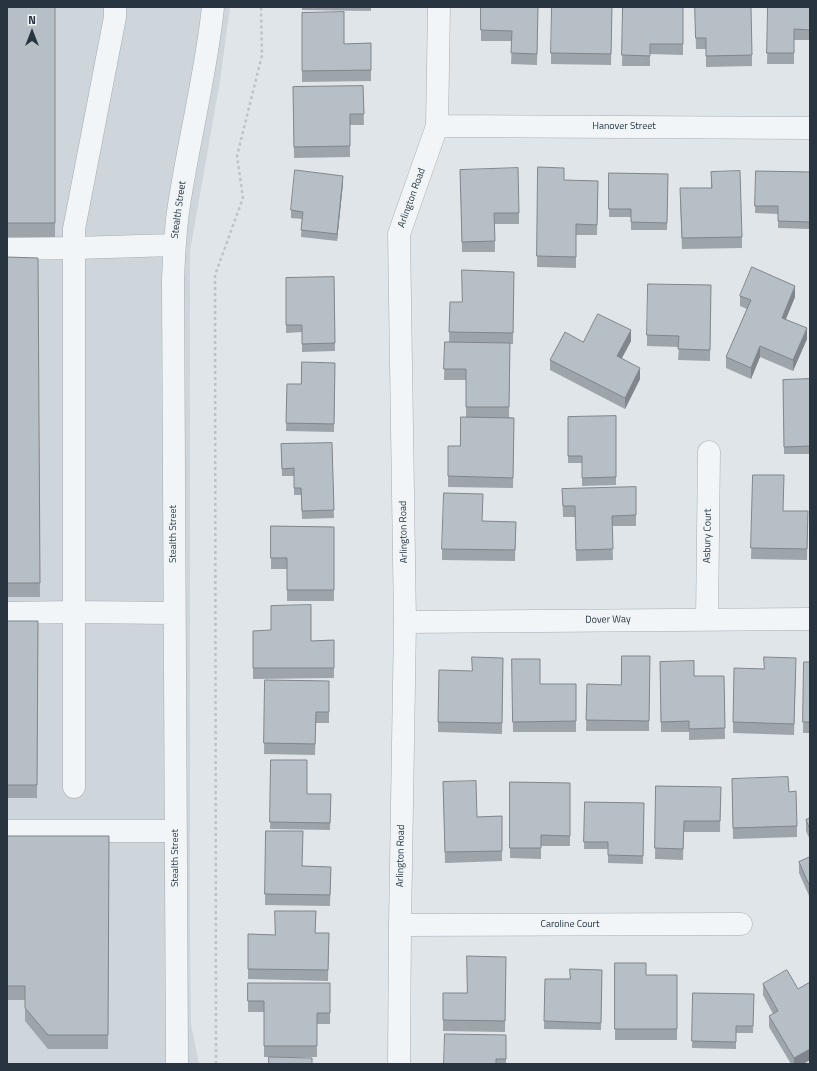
<!DOCTYPE html>
<html>
<head>
<meta charset="utf-8">
<style>
  body { margin:0 }
  #map { position:relative; width:817px; height:1071px; overflow:hidden; background:#e0e5e9; font-family:"Titillium Web",sans-serif }
  canvas { display:block }
  .frame { position:absolute; inset:0; border:8px solid #283541; pointer-events:none }
  .north { position:absolute; left:12px; top:12px; width:40px; height:40px; -webkit-text-stroke:3px #eff4f7; paint-order:stroke; rotate:0deg; font-size:11px; font-weight:700; line-height:16px; text-align:center; color:#283541 }
  .north::after { content:''; display:block; margin:auto; width:14px; height:18px; background:#283541; clip-path:polygon(50% 0,100% 100%,50% 72%,0 100%) }
</style>
</head>
<body>
<div id="map">
<canvas width="817" height="1071"></canvas>
<div class="frame"></div>
<div class="north">N</div>
</div>
<script>
const c = document.querySelector('canvas').getContext('2d');
c.lineJoin = 'round';
function fill(path, color) { c.fillStyle = color; c.fill(path, 'evenodd'); }
function stroke(path, color, width, dash) { c.strokeStyle = color; c.lineWidth = width; c.lineCap = dash ? 'butt' : 'round'; c.setLineDash(dash || []); c.stroke(path); }
function write(font, color, halo, rows, align = 'center') {
  c.font = font + ' "Titillium Web",sans-serif'; c.lineWidth = 3; c.setLineDash([]); c.textBaseline = 'middle'; c.strokeStyle = halo; c.fillStyle = color; for (const [text, x, y, turn = 0] of rows) {
    c.save(); c.translate(x, y); c.rotate((+turn || 0) * Math.PI / 180); c.textAlign = isNaN(turn) ? turn : align; if (halo) c.strokeText(text, 0, 0); c.fillText(text, 0, 0); c.restore();
  }
}
fill(new Path2D(`
  M 7,7 L 230,7 L 220,81 L 190,251 L 190,941 L 191,1024 L 199,1064 L 7,1064 Z`), '#ced5db');
const minor = new Path2D(`
  M 115,7 L 115,17 L 74,229 L 74,248 L 174,245
  M 437,126 L 810,128
  M 7,249 L 74,248 L 74,787
  M 7,613 L 74,612 L 174,613
  M 707,619 L 709,452
  M 405,622 L 810,619
  M 7,831 L 175,831
  M 400,925 L 741,924
  M 177,1064 L 173,280 C 174,255 175,230 179,205 C 189,139 206,74 213,7
  M 399,1064 L 400,925 L 405,622 L 399,234 L 437,126 L 439,7`);
stroke(minor, '#a5adb3', 23);
stroke(new Path2D(`
  M 216,1064 L 215,275 L 243,198 L 237,156 L 262,55 L 261,7`), '#bdc3c8', 2.5, [3, 3]);
stroke(minor, '#f2f5f7', 22);
fill(new Path2D(`
  M 7,7 L 55,7 L 55,237 L 7,237 Z
  M 302,7 L 371,7 L 371,11 L 302,10 Z
  M 481,7 L 538,7 L 537,65 L 511,64 L 512,41 L 481,41 Z
  M 612,7 L 611,65 L 551,64 L 551,53 Z
  M 623,7 L 683,7 L 683,55 L 650,54 L 650,66 L 622,66 Z
  M 695,7 L 752,55 L 752,66 L 706,67 L 706,49 L 696,49 Z
  M 768,7 L 810,7 L 810,40 L 794,40 L 794,64 L 767,64 Z
  M 302,13 L 344,44 L 371,43 L 371,81 L 302,82 Z
  M 363,86 L 364,125 L 350,125 L 350,157 L 294,158 L 293,87 Z
  M 538,167 L 564,180 L 598,181 L 597,235 L 576,235 L 576,268 L 537,267 Z
  M 460,170 L 519,213 L 519,224 L 495,224 L 495,252 L 462,252 Z
  M 756,171 L 810,172 L 810,229 L 778,228 L 778,214 L 755,213 Z
  M 711,172 L 742,237 L 742,248 L 682,249 L 680,199 L 711,188 Z
  M 609,173 L 668,174 L 667,230 L 631,230 L 631,217 L 609,217 Z
  M 343,183 L 337,241 L 301,237 L 302,219 L 291,218 L 291,210 Z
  M 7,257 L 38,258 L 40,597 L 7,597 Z
  M 514,272 L 513,344 L 510,344 L 509,417 L 514,418 L 513,488 L 448,487 L 448,446 L 460,446 L 466,417 L 466,380 L 444,380 L 445,342 L 449,343 L 450,302 L 462,302 Z
  M 334,277 L 335,351 L 302,352 L 302,332 L 286,333 L 286,278 Z
  M 711,296 L 710,361 L 678,360 L 679,347 L 647,346 L 647,335 Z
  M 740,296 L 795,297 L 786,319 L 807,339 L 793,371 L 760,357 L 751,379 L 726,368 L 726,357 L 747,309 L 740,306 Z
  M 631,341 L 622,358 L 640,379 L 625,409 L 550,370 L 550,360 L 583,342 Z
  M 335,363 L 334,432 L 286,431 L 287,384 L 301,384 Z
  M 810,379 L 810,454 L 784,454 L 783,380 Z
  M 616,416 L 616,485 L 582,486 L 582,463 L 568,463 L 568,417 Z
  M 332,443 L 334,518 L 302,519 L 301,495 L 294,495 L 294,476 L 282,476 L 281,444 Z
  M 753,475 L 783,511 L 808,511 L 807,560 L 751,559 Z
  M 636,487 L 636,526 L 612,526 L 613,560 L 576,561 L 575,517 L 563,517 L 562,489 Z
  M 482,521 L 516,522 L 515,561 L 442,560 L 442,549 Z
  M 271,526 L 334,527 L 334,601 L 287,601 L 287,569 L 271,569 Z
  M 7,621 L 38,621 L 37,798 L 7,798 Z
  M 253,631 L 311,641 L 334,640 L 334,678 L 253,679 Z
  M 650,656 L 649,731 L 586,731 L 587,684 L 621,685 Z
  M 503,658 L 502,734 L 438,732 L 438,722 L 472,671 Z
  M 512,659 L 540,684 L 576,684 L 576,732 L 513,732 Z
  M 660,662 L 694,676 L 724,676 L 725,739 L 689,740 L 689,732 L 661,732 Z
  M 804,662 L 810,662 L 810,733 L 803,733 Z
  M 796,668 L 794,735 L 733,733 L 733,722 L 764,669 Z
  M 265,680 L 329,681 L 329,723 L 316,723 L 315,755 L 264,754 Z
  M 271,760 L 307,794 L 331,794 L 330,830 L 270,829 Z
  M 732,779 L 789,792 L 797,826 L 797,837 L 733,839 Z
  M 443,782 L 477,817 L 502,816 L 502,861 L 445,863 Z
  M 510,782 L 570,783 L 570,846 L 541,846 L 541,859 L 510,858 Z
  M 656,786 L 721,787 L 720,832 L 684,832 L 683,860 L 655,859 Z
  M 585,802 L 644,803 L 643,864 L 608,863 L 608,849 L 584,849 Z
  M 810,818 L 810,840 L 806,831 L 806,820 Z
  M 266,831 L 303,866 L 331,867 L 330,906 L 265,905 Z
  M 7,836 L 109,836 L 108,1049 L 48,1049 L 25,1021 L 25,1000 L 7,1000 Z
  M 810,857 L 810,898 L 799,873 L 799,862 Z
  M 316,911 L 315,933 L 329,933 L 328,981 L 248,979 L 248,934 L 275,935 Z
  M 506,957 L 505,1032 L 443,1031 L 443,993 L 467,993 Z
  M 615,963 L 646,975 L 677,975 L 677,1040 L 615,1040 Z
  M 602,970 L 601,1030 L 544,1029 L 545,979 L 570,979 Z
  M 248,983 L 330,983 L 330,1024 L 317,1024 L 317,1057 L 264,1057 L 264,1012 L 248,1012 Z
  M 763,984 L 798,989 L 810,1060 L 803,1064 L 791,1064 L 769,1027 L 769,1016 L 773,1014 L 763,995 Z
  M 693,993 L 754,994 L 753,1033 L 736,1033 L 736,1049 L 692,1048 Z
  M 506,1035 L 506,1064 L 444,1064 Z`), '#9da4aa');
fill(new Path2D(`
  M 343,176 L 343,183 L 337,241 L 337,234 Z
  M 795,286 L 795,297 L 782,328 L 782,318 Z
  M 807,328 L 807,339 L 793,371 L 793,360 Z
  M 631,330 L 631,341 L 617,367 L 617,356 Z
  M 760,346 L 760,357 L 751,379 L 751,368 Z
  M 640,368 L 640,379 L 625,409 L 625,398 Z
  M 810,1049 L 810,1060 L 803,1064 L 794,1064 L 794,1058 Z`), '#80868b');
const building = new Path2D(`
  M 7,7 L 55,7 L 55,223 L 7,223 Z
  M 481,7 L 538,7 L 537,54 L 511,53 L 512,31 L 481,30 Z
  M 552,7 L 612,7 L 611,54 L 551,53 Z
  M 623,7 L 683,7 L 683,44 L 650,44 L 650,56 L 622,55 Z
  M 695,7 L 751,7 L 752,55 L 706,56 L 706,38 L 696,38 Z
  M 768,7 L 810,7 L 810,30 L 794,29 L 794,53 L 767,53 Z
  M 344,12 L 344,44 L 371,43 L 371,70 L 302,71 L 302,13 Z
  M 363,86 L 364,114 L 350,114 L 350,146 L 294,147 L 293,87 Z
  M 538,167 L 564,168 L 564,180 L 598,181 L 597,225 L 576,224 L 576,257 L 537,256 Z
  M 518,168 L 519,213 L 494,213 L 495,241 L 462,242 L 460,170 Z
  M 295,170 L 343,176 L 337,234 L 301,230 L 303,212 L 291,210 Z
  M 740,171 L 742,237 L 682,238 L 680,188 L 712,188 L 711,172 Z
  M 756,171 L 810,172 L 810,222 L 778,221 L 778,206 L 755,206 Z
  M 609,173 L 668,174 L 667,223 L 631,222 L 631,209 L 609,209 Z
  M 7,257 L 38,258 L 40,583 L 7,583 Z
  M 752,267 L 795,286 L 782,318 L 807,328 L 793,360 L 760,346 L 751,368 L 726,357 L 751,300 L 740,296 Z
  M 462,270 L 514,272 L 513,333 L 449,332 L 450,302 L 462,302 Z
  M 334,277 L 335,343 L 302,344 L 302,325 L 286,325 L 286,278 Z
  M 648,284 L 711,285 L 710,350 L 678,349 L 679,336 L 647,335 Z
  M 598,314 L 631,330 L 617,356 L 640,368 L 625,398 L 550,360 L 565,332 L 583,342 Z
  M 445,342 L 510,343 L 509,407 L 466,407 L 466,369 L 444,369 Z
  M 302,362 L 335,363 L 334,424 L 286,423 L 287,384 L 301,384 Z
  M 810,379 L 810,446 L 784,447 L 783,380 Z
  M 616,416 L 616,477 L 582,478 L 582,456 L 568,456 L 568,417 Z
  M 461,417 L 514,418 L 513,478 L 448,476 L 448,446 L 460,446 Z
  M 332,443 L 334,510 L 302,511 L 301,488 L 294,488 L 294,468 L 282,469 L 281,444 Z
  M 753,475 L 784,475 L 783,511 L 808,511 L 807,549 L 751,548 Z
  M 636,487 L 636,515 L 612,516 L 613,549 L 576,550 L 575,506 L 563,506 L 562,489 Z
  M 444,493 L 483,494 L 482,521 L 516,522 L 515,550 L 442,549 Z
  M 271,526 L 334,527 L 334,590 L 287,590 L 287,558 L 271,558 Z
  M 311,605 L 311,641 L 334,640 L 334,668 L 253,668 L 253,631 L 271,630 L 271,606 Z
  M 7,621 L 38,621 L 37,785 L 7,785 Z
  M 622,656 L 650,656 L 649,721 L 586,720 L 587,684 L 621,685 Z
  M 472,657 L 503,658 L 502,723 L 438,722 L 439,670 L 472,671 Z
  M 764,657 L 796,658 L 794,724 L 733,722 L 734,668 L 764,669 Z
  M 512,659 L 540,659 L 540,684 L 576,684 L 576,721 L 513,722 Z
  M 694,661 L 694,676 L 724,676 L 725,728 L 689,729 L 689,721 L 661,722 L 660,662 Z
  M 804,662 L 810,662 L 810,722 L 803,722 Z
  M 265,680 L 329,681 L 329,712 L 316,712 L 315,744 L 264,743 Z
  M 271,760 L 307,760 L 307,794 L 331,794 L 330,823 L 270,822 Z
  M 788,777 L 789,792 L 796,791 L 797,826 L 733,828 L 732,779 Z
  M 476,781 L 477,817 L 502,816 L 502,851 L 445,852 L 443,782 Z
  M 510,782 L 570,783 L 570,836 L 541,835 L 541,848 L 510,848 Z
  M 656,786 L 721,787 L 720,821 L 684,821 L 683,849 L 655,848 Z
  M 585,802 L 644,803 L 643,856 L 608,855 L 608,842 L 584,842 Z
  M 810,818 L 810,829 L 806,820 Z
  M 266,831 L 303,831 L 302,866 L 331,867 L 330,895 L 265,894 Z
  M 7,836 L 109,836 L 108,1035 L 48,1035 L 25,1008 L 25,986 L 7,986 Z
  M 810,857 L 810,887 L 799,862 Z
  M 275,911 L 316,911 L 315,933 L 329,933 L 328,970 L 248,969 L 248,934 L 275,935 Z
  M 467,956 L 506,957 L 505,1021 L 443,1020 L 443,993 L 467,993 Z
  M 615,963 L 646,963 L 646,975 L 677,975 L 677,1029 L 615,1029 Z
  M 570,969 L 602,970 L 601,1023 L 544,1021 L 545,979 L 570,979 Z
  M 787,970 L 798,989 L 810,982 L 810,1049 L 794,1058 L 769,1016 L 778,1011 L 763,984 Z
  M 248,983 L 330,983 L 330,1013 L 317,1013 L 317,1046 L 264,1046 L 264,1001 L 248,1001 Z
  M 693,993 L 754,994 L 753,1026 L 736,1026 L 736,1042 L 692,1041 Z
  M 445,1034 L 506,1035 L 506,1059 L 496,1059 L 496,1064 L 444,1064 Z
  M 269,1057 L 312,1058 L 312,1064 L 269,1064 Z`);
fill(building, '#b7bfc6');
stroke(building, '#80868b', 1);
write('10px', '#283541', '#eff4f7', [
  ["Hanover Street",624,127],
  ["Arlington Road",412,198,-70],
  ["Stealth Street",179,210,-82],
  ["Arlington Road",404,532,-91],
  ["Stealth Street",174,534,-90],
  ["Asbury Court",708,536,-89],
  ["Dover Way",608,620,-1],
  ["Arlington Road",401,856,-89],
  ["Stealth Street",176,858,-90],
  ["Caroline Court",570,925]
]);
</script>
</body>
</html>
